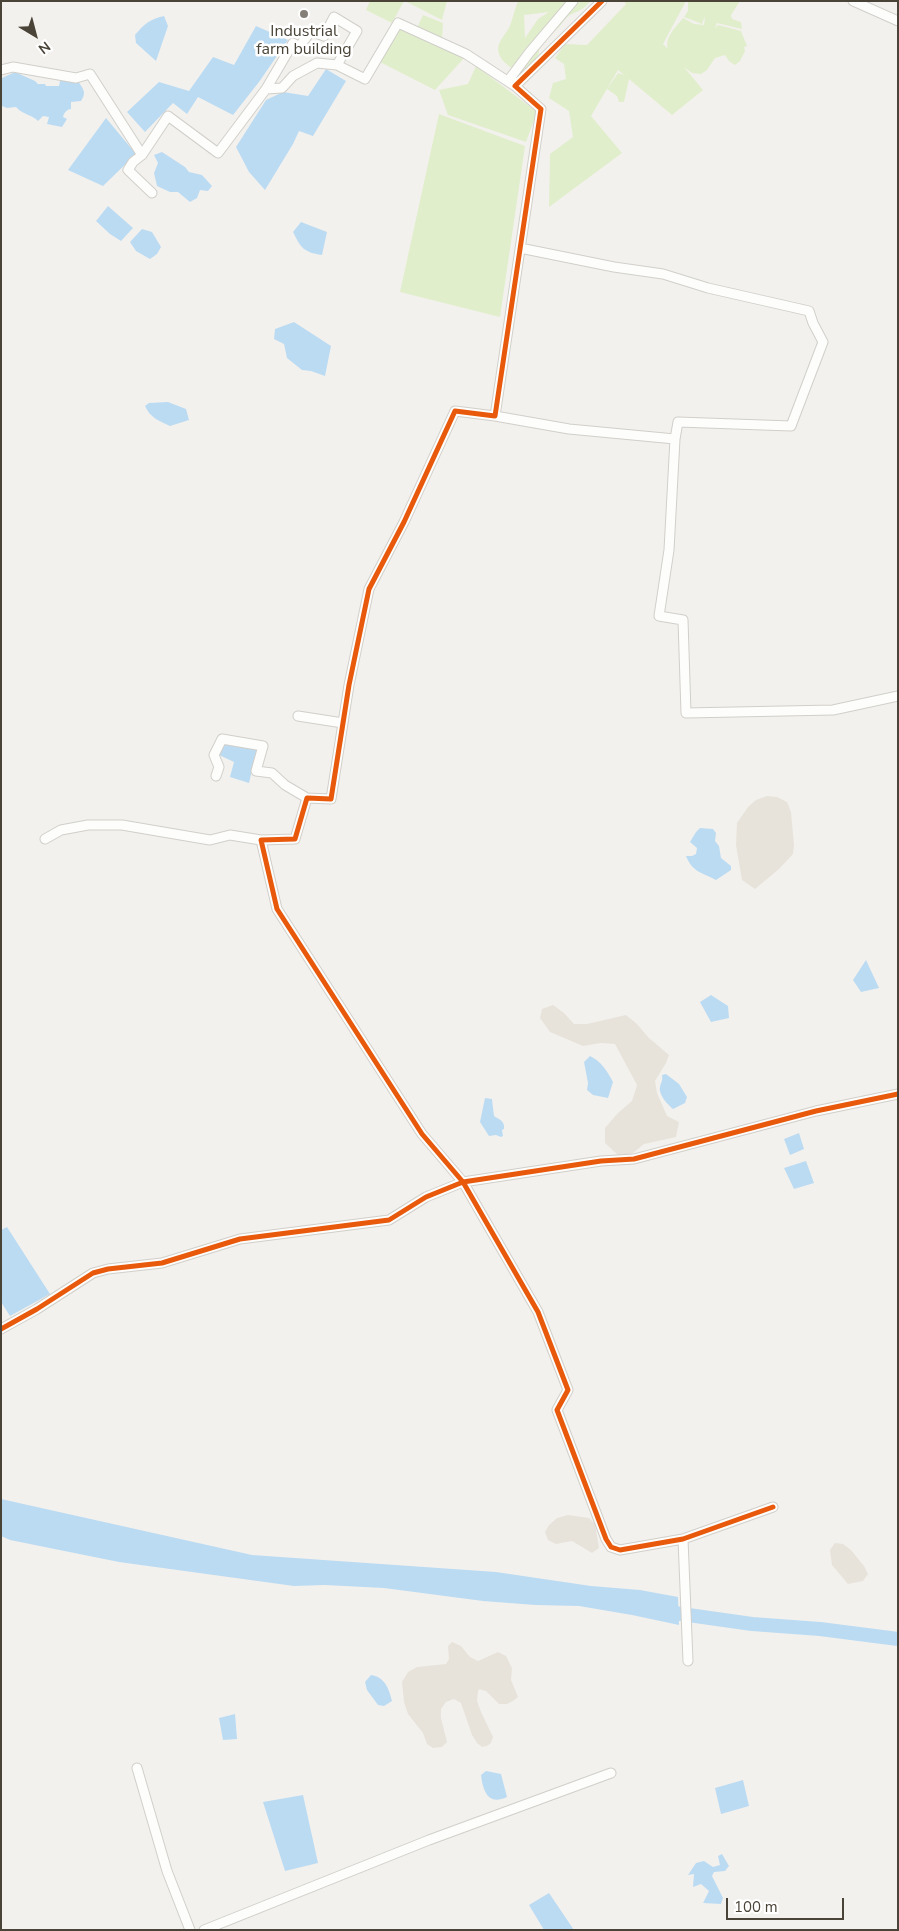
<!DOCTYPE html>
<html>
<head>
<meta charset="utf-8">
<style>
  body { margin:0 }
  #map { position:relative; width:899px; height:1931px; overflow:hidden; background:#f3f1ed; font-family:"Nunito Sans",sans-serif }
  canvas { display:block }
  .frame { position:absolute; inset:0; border:2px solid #4a4337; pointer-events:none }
  .north { position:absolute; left:10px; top:10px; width:50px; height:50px; -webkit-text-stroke:4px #fff; paint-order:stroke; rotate:143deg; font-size:14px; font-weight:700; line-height:20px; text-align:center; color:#4a4337 }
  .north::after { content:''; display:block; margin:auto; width:18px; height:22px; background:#4a4337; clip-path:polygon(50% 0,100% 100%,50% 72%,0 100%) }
  .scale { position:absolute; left:726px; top:1898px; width:118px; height:22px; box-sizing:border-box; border:2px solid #4a4337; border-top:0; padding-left:6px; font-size:15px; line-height:18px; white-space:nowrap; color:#4a4337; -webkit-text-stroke:4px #fff; paint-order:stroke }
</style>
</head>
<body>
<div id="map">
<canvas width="899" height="1931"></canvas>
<div class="frame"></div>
<div class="north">N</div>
<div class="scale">100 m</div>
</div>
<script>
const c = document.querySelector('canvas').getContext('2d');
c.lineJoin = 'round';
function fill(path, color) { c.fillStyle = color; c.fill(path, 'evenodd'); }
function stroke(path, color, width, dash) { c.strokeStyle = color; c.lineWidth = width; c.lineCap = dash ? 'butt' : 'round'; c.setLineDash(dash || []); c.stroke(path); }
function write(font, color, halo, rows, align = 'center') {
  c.font = font + ' "Nunito Sans",sans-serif'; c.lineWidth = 5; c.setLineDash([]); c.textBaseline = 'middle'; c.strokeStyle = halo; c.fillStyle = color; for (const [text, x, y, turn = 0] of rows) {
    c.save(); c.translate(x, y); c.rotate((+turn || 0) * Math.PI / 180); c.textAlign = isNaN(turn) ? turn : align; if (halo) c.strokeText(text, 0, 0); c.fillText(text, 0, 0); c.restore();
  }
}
fill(new Path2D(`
  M 767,796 L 777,797 L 787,802 L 791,812 L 794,845 L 793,854 L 779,869 L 755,889 L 742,880 L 736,845 L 737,823 L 748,807 L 756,800 Z
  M 553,1005 L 564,1013 L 574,1024 L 587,1024 L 626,1015 L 637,1024 L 649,1038 L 669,1055 L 666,1063 L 655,1081 L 657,1093 L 667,1116 L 679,1122 L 676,1137 L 644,1144 L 632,1154 L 619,1156 L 605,1143 L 605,1128 L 618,1113 L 632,1101 L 637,1085 L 615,1044 L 601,1043 L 583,1046 L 550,1032 L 540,1018 L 542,1009 Z
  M 568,1515 L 589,1518 L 595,1524 L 599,1548 L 592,1553 L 572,1541 L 556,1544 L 548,1540 L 545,1532 L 549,1525 L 557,1518 Z
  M 835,1543 L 843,1544 L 851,1550 L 864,1566 L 868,1574 L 863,1581 L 848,1584 L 832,1565 L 830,1550 Z
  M 452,1642 L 461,1646 L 470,1657 L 478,1661 L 498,1652 L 506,1656 L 512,1668 L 511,1680 L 518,1697 L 513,1701 L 507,1704 L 499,1704 L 486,1691 L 479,1689 L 478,1692 L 477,1701 L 481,1712 L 493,1737 L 491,1743 L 487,1746 L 482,1747 L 477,1743 L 472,1735 L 461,1703 L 454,1699 L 446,1702 L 441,1709 L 441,1718 L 447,1742 L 442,1747 L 433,1748 L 427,1744 L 423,1733 L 408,1714 L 404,1702 L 402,1682 L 408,1672 L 417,1667 L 446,1664 L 449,1659 L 448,1646 Z`), '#e7e3da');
fill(new Path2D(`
  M 370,1 L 404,1 L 392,23 L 366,10 Z
  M 405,1 L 447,1 L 442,20 Z
  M 518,1 L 590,1 C 585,9 578,11 570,15 C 565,18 563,23 559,27 C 546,41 540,36 538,59 L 519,74 C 514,68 505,65 501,58 C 492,43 507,36 511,23 C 513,16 515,9 518,1 ZM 549,12 L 538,19 L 525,38 L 524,15 Z
  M 624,1 L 686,1 L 663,44 L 668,49 C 664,38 676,27 683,18 L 694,24 L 704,25 L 705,16 L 702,24 L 684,17 L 688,11 L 688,1 L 740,1 L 731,15 L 732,19 L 741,22 L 742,29 L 717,23 L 715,29 L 718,25 L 741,31 L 747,46 L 744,47 L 745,51 L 740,61 L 735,65 L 729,61 L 725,55 L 715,58 L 707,70 L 701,74 L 692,73 L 684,67 L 703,90 L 672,115 L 629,79 L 624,102 L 619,102 L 617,96 L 607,89 L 618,73 L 624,75 L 618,70 L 591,116 L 622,153 L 549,207 L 550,154 L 573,137 L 569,111 L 549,98 L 553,83 L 566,79 L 564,64 L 555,58 L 565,44 L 587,45 L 626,4 Z
  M 423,15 L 443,23 L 442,40 L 417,28 Z
  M 398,26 L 465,57 L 435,90 L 378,61 Z
  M 476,66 L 537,112 L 526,142 L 448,115 L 439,90 L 468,84 Z
  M 439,114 L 525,146 L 500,317 L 400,292 Z`), '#e0eecb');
fill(new Path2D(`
  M 164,16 L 168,26 L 156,61 L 136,43 L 135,35 C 144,24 150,19 164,16 Z
  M 256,26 L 288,40 L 259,82 L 233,115 L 198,97 L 187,114 L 173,103 L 145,132 L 127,112 L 159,82 L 189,91 L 213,57 L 234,65 Z
  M 326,69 L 346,81 L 313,136 L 299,131 L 293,144 L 265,190 L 249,172 L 236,147 L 266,100 L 283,92 L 308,96 Z
  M 15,72 L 35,81 L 38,84 L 45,84 L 46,86 L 59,86 L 60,81 L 78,81 C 83,89 87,92 81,101 L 71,102 L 71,109 C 67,109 64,113 63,117 L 67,119 L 62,127 L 47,124 L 49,117 L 43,116 L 38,121 C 33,115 23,115 16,107 L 7,108 L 2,106 L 2,78 Z
  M 106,118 L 136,154 L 103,186 L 68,170 Z
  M 162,152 L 185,167 L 189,172 L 202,175 L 212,186 L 208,191 L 200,190 L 197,198 L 190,202 L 178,192 L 170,192 L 157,186 L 154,173 L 158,163 L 154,155 Z
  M 108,206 L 133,228 L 121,241 L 110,234 L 96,221 Z
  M 301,222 L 327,232 L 322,255 C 303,252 301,248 293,232 Z
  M 142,229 L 152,232 L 161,247 L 157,254 L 150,259 L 136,251 L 130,242 Z
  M 294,322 L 331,346 L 325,376 L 311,371 L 302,370 L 287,358 L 284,344 L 274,339 L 275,329 Z
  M 168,402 L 186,409 L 189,420 L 170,426 C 160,421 150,418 145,406 L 149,403 Z
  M 223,741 L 257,749 L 249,783 L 230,777 L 234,762 L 219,755 Z
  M 700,828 L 713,829 L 716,833 L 715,841 L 719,846 L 721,858 L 731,866 L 731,870 L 716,880 C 703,873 692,872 686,856 L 692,856 L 696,854 L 697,848 L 690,842 L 696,832 Z
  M 866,960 L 879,988 L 861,992 L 853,980 Z
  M 711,995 L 728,1006 L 729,1018 L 711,1022 L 700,1002 Z
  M 590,1056 C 601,1061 608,1072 613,1082 L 608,1098 L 593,1095 L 587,1090 L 588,1083 L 584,1062 Z
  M 666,1074 L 679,1084 L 687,1097 L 685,1103 L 673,1109 C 668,1105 658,1094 660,1087 C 661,1082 663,1081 662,1075 Z
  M 485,1098 L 492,1099 L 494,1116 C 500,1120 505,1121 504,1129 L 502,1130 L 503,1136 L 501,1137 L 496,1135 L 489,1136 L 480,1122 Z
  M 799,1133 L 804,1149 L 790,1155 L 784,1139 Z
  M 806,1161 L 814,1183 L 794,1189 L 784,1168 Z
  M 7,1227 L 50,1294 L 10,1316 L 1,1302 L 1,1230 Z
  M 1,1499 L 252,1555 L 496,1572 L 591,1586 L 640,1590 L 678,1597 L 679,1625 L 632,1615 L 579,1606 L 535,1605 L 483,1601 L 384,1588 L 325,1585 L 294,1586 L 119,1562 L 10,1540 L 1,1536 Z
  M 371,1675 C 385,1677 389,1689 392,1701 L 384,1706 L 378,1705 L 367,1690 L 365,1682 Z
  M 235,1714 L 237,1739 L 223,1740 L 219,1718 Z
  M 486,1771 L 501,1774 L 507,1797 C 488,1806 483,1791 481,1775 Z
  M 743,1780 L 749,1806 L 721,1814 L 715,1788 Z
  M 303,1795 L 318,1863 L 285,1871 L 263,1802 Z
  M 722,1854 L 729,1866 L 725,1871 L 714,1872 L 712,1876 L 723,1898 L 721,1904 L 703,1903 L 709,1891 L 701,1884 L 693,1887 L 694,1874 L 688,1875 L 696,1863 L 704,1861 L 713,1867 L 720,1865 L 718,1856 Z
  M 549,1893 L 574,1930 L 544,1930 L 529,1905 Z`), '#bbdbf3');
stroke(new Path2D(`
  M 660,1611 L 752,1624 L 820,1629 L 898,1639`), '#bbdbf3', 14);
const minor = new Path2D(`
  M 602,1 L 515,86 L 541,109 L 495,416 L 455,411 L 404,522 L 369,589 L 349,685 L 331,799 L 307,798 L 295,839 L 261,840 L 277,909 L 422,1134 L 463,1182 L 601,1161 L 634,1159 L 816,1111 L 898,1094
  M 853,1 L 898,21
  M 1,70 L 13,67 L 76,78 L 90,74 L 142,155 L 168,116 L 218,153 L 266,89 L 293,43 L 299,47 L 311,31 L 324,36 L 334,17 L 357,31 L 337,65 L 365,79 L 398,23 L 466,54 L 515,86
  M 515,85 L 511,77 L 529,53 L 573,1
  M 266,89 L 282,88 L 293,76 L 317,63 L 337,65
  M 142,155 L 133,162 L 128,170 L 152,193
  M 520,248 L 614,267 L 663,274 L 708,288 L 809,311 L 813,323 L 823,342 L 791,426 L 678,422 L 675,439
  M 495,416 L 569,429 L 675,439 L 669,550 L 659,616 L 683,620 L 686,713 L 833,710 L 898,696
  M 298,716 L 343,723
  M 216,776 L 219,767 L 214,755 L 222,739 L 263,746 L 256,771 L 272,773 L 285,785 L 307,798
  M 45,839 L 61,830 L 88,825 L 122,825 L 210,840 L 230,835 L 261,840
  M 1,1329 L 37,1309 L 93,1273 L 108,1269 L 162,1263 L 240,1239 L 389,1220 L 426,1197 L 463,1182 L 538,1312 L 568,1390 L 557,1410 L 606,1539 L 611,1547 L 620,1550 L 683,1539 L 773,1507
  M 683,1539 L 688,1661
  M 137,1768 L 167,1871 L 190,1930
  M 204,1930 L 429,1840 L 611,1773`);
stroke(minor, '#d1cfca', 11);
stroke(minor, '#fdfdfc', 9);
stroke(new Path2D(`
  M 602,1 L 515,86 L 541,109 L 495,416 L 455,411 L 404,522 L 369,589 L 349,685 L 331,799 L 307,798 L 295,839 L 261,840 L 277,909 L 422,1134 L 463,1182 L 601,1161 L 634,1159 L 816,1111 L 898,1094
  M 1,1329 L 37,1309 L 93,1273 L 108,1269 L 162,1263 L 240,1239 L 389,1220 L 426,1197 L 463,1182 L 538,1312 L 568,1390 L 557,1410 L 606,1539 L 611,1547 L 620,1550 L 683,1539 L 773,1507`), '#e8590c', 5);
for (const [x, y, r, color] of [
  [304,14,5,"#858077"]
]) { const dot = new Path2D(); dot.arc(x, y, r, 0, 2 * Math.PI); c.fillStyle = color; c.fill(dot); stroke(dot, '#fff', 2); }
write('16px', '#4a4337', '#fff', [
  ["Industrial",304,32],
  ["farm building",304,50]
]);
</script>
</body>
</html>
